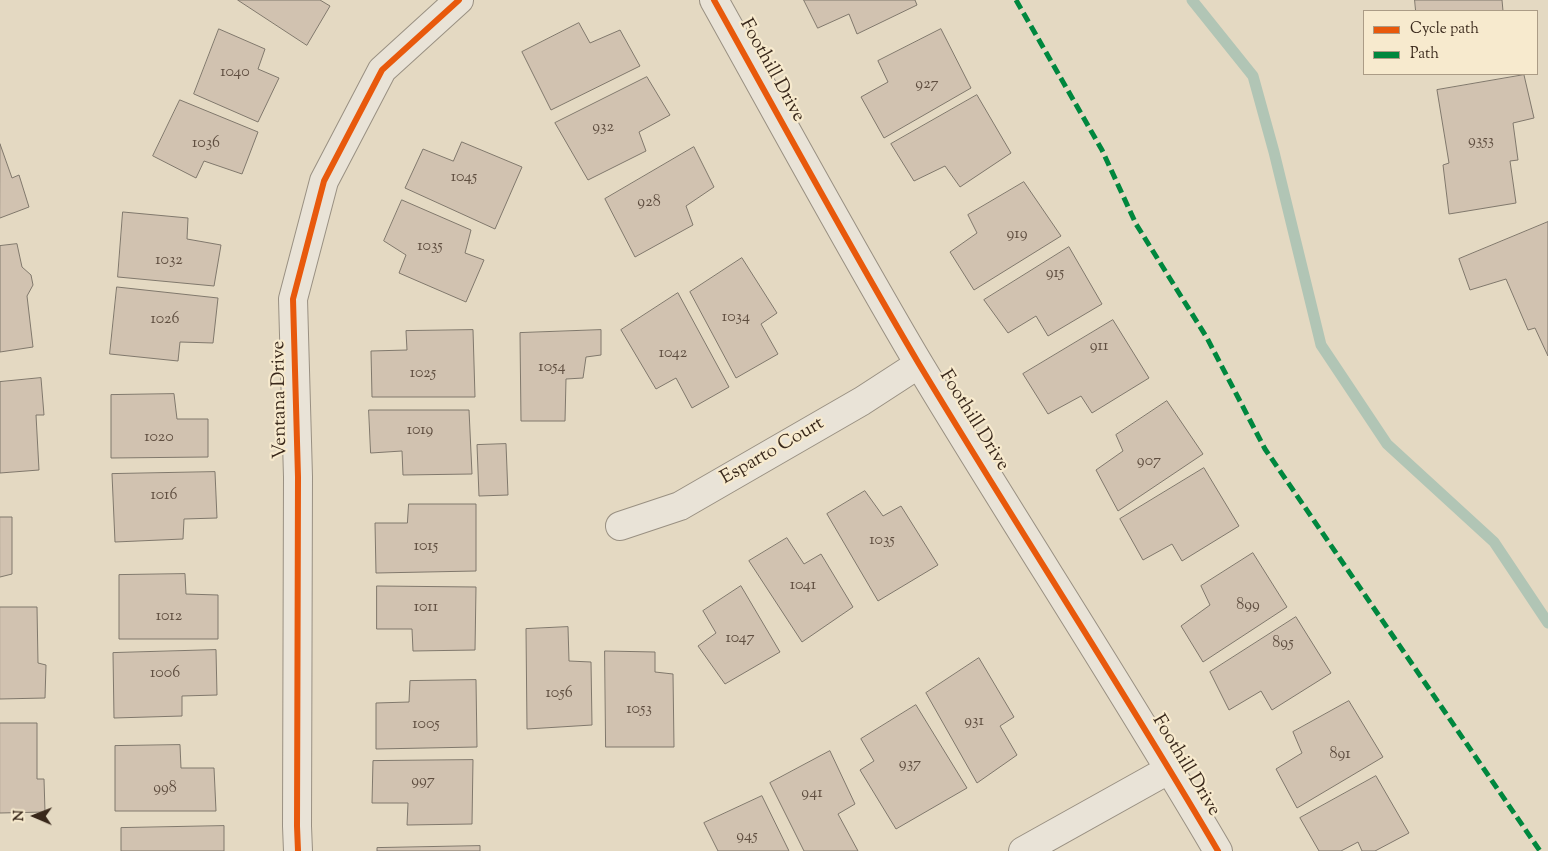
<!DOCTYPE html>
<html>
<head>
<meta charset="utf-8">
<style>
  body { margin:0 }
  #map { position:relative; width:1548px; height:851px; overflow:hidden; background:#e4d9c2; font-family:"Sorts Mill Goudy",serif }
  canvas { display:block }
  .legend { position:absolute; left:1363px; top:10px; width:175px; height:65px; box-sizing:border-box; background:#f7eace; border:1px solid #ab9c86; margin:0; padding:6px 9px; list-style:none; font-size:15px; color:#39281b }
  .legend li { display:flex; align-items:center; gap:10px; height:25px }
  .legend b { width:25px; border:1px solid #ab9c86 }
  .north { position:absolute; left:10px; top:791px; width:50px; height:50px; -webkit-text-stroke:4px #f7eace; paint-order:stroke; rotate:271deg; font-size:14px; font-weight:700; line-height:20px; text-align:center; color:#39281b }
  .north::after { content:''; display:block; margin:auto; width:18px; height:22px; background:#39281b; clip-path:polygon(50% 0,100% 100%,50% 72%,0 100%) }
</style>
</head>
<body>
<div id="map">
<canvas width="1548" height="851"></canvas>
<ul class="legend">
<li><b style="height:6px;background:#e8590c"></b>Cycle path</li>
<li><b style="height:6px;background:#00873e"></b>Path</li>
</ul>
<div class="north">N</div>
</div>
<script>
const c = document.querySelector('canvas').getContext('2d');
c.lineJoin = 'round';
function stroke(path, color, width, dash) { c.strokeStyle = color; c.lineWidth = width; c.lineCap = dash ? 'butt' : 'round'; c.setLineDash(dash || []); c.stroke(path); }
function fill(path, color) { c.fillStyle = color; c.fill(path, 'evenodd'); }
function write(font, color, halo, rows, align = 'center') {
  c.font = font + ' "Sorts Mill Goudy",serif'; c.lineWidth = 4.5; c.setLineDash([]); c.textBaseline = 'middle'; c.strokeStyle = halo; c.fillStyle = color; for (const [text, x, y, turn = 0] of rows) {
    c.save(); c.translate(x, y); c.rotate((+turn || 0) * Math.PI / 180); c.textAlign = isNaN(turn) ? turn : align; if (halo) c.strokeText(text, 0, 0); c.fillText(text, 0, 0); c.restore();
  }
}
stroke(new Path2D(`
  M 1192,0 L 1253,76 L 1274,152 L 1321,345 L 1387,444 L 1494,542 L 1548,623`), '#b1c5b5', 11);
const building = new Path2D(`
  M 238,0 L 320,0 L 330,6 L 307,45 Z
  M 804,0 L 915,0 L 917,5 L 857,34 L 849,14 L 818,28 Z
  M 1415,0 L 1502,0 L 1503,11 L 1416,11 Z
  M 579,23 L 590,43 L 620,30 L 640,66 L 551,110 L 522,52 Z
  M 219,29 L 265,49 L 258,69 L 279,78 L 258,122 L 194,94 Z
  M 941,29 L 971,88 L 884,138 L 861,97 L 888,82 L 878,61 Z
  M 1524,75 L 1534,118 L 1513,123 L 1518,160 L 1510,161 L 1516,203 L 1449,214 L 1443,165 L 1449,163 L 1437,90 Z
  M 647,77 L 670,115 L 639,132 L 646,151 L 588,180 L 555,123 Z
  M 977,95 L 1011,153 L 960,187 L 945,166 L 914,181 L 891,144 Z
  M 180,100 L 258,132 L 242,174 L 204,161 L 196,178 L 153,156 Z
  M 462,142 L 522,167 L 495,229 L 405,188 L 423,149 L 453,161 Z
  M 0,144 L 12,178 L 19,175 L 29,207 L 0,218 Z
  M 694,147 L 714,187 L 686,206 L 693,225 L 635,257 L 605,199 Z
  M 1024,182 L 1061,236 L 974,290 L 950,252 L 977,233 L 968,215 Z
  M 402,200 L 471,230 L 465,253 L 484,260 L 466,302 L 399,273 L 406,255 L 384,241 Z
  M 123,212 L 188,218 L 187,239 L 221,245 L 214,286 L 118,277 Z
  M 1548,222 L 1548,356 L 1535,328 L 1528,330 L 1506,279 L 1470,290 L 1459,259 Z
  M 17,244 L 22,267 L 31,275 L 33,285 L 27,296 L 33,347 L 0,352 L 0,246 Z
  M 1069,247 L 1102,304 L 1048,336 L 1036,316 L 1008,333 L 984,300 Z
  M 742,258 L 777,313 L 761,324 L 778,354 L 736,378 L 690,292 Z
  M 117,287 L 218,298 L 213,343 L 180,342 L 178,361 L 110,354 Z
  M 678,293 L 729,387 L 692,408 L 676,378 L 656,389 L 621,330 Z
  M 1113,320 L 1149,378 L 1092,413 L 1081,396 L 1048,414 L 1023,374 Z
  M 473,330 L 475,397 L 372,397 L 371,351 L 407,350 L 406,331 Z
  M 601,330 L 601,355 L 586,357 L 583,378 L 566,379 L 565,421 L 521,421 L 520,333 Z
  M 41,378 L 44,415 L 36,415 L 39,470 L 0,473 L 0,382 Z
  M 174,394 L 177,419 L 208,419 L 208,457 L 111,458 L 111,395 Z
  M 1167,401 L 1203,454 L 1118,511 L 1096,470 L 1123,451 L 1116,435 Z
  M 369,410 L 469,410 L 472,474 L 403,475 L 402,451 L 371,453 Z
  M 506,444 L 508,495 L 479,496 L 477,445 Z
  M 1204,468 L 1239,526 L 1182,561 L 1172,544 L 1143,560 L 1120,519 Z
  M 215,472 L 217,518 L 184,519 L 183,539 L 115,542 L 112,474 Z
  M 865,491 L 883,516 L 901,506 L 938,565 L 878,601 L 827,514 Z
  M 409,504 L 476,504 L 476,571 L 376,573 L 375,523 L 407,523 Z
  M 0,517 L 12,517 L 12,574 L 0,577 Z
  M 787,538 L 804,564 L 821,554 L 853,607 L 802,642 L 749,561 Z
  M 1253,553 L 1287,607 L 1203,662 L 1181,626 L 1210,605 L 1201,586 Z
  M 185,574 L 186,594 L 218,595 L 218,639 L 119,639 L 119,575 Z
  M 377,586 L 476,587 L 475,650 L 413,651 L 412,629 L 377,629 Z
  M 741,586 L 780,652 L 725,684 L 698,646 L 716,633 L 703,611 Z
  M 0,607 L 37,607 L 38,663 L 46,665 L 45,698 L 0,699 Z
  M 1296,617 L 1331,673 L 1272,710 L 1261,691 L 1229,710 L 1210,672 Z
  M 568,627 L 569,661 L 591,662 L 592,725 L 527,729 L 526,629 Z
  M 216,650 L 217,695 L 182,696 L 182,716 L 114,718 L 113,653 Z
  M 605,651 L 655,652 L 655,672 L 673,674 L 674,747 L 606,747 Z
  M 979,658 L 1014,717 L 1000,726 L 1017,755 L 977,783 L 926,693 Z
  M 476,680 L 477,747 L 376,749 L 376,703 L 409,702 L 410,681 Z
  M 1349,701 L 1383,757 L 1297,808 L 1276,769 L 1302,753 L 1293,732 Z
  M 916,705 L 967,788 L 896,829 L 860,770 L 874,761 L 861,739 Z
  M 0,723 L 37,723 L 37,779 L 44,779 L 45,812 L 0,813 Z
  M 180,745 L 181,768 L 214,768 L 216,811 L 115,811 L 115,746 Z
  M 830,751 L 855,804 L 838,814 L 858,851 L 804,851 L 770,783 Z
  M 473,760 L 472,824 L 407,825 L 408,803 L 372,803 L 373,761 Z
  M 1376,776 L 1409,833 L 1375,851 L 1362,851 L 1358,842 L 1341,851 L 1319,851 L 1300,818 Z
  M 762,796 L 789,851 L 718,851 L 704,823 Z
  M 224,826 L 224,851 L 121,851 L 121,828 Z
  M 480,846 L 480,851 L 377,851 L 377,848 Z`);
fill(building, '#d1c2b0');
stroke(building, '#80786c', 1);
const street = new Path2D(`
  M 714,0 C 782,122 848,244 919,364 C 1017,527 1122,687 1218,851
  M 620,526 L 680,506 L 862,401 L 919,364
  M 298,851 L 297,826 L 298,477 L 293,299 L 324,181 L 382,70 L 459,0
  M 1023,851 L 1170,769`);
stroke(street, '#999082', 30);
stroke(street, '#e9e3d7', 28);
stroke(new Path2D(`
  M 1016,0 L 1102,150 L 1136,224 L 1207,338 L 1265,449 L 1540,851`), '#00873e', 5, [10, 5]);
stroke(new Path2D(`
  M 714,0 C 782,122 848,244 919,364 C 1017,527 1122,687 1218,851
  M 298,851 L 297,826 L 298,477 L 293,299 L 324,181 L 382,70 L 459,0`), '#e8590c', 6);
write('16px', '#5f4e40', null, [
  ["1040",235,73],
  ["927",927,85],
  ["932",603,128],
  ["9353",1481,142],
  ["1036",206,144],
  ["1045",464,178],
  ["928",649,203],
  ["919",1017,235],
  ["1035",430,247],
  ["1032",169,261],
  ["915",1055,274],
  ["1034",736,318],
  ["1026",165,320],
  ["911",1099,347],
  ["1042",673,354],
  ["1054",552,368],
  ["1025",423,374],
  ["1019",420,431],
  ["1020",159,438],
  ["907",1149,462],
  ["1016",164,496],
  ["1035",882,541],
  ["1015",426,547],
  ["1041",803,586],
  ["899",1248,606],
  ["1011",426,608],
  ["1012",169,617],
  ["1047",740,639],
  ["895",1283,644],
  ["1006",165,674],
  ["1056",559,694],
  ["1053",639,710],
  ["931",974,722],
  ["1005",426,725],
  ["891",1340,755],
  ["937",910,765],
  ["997",423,782],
  ["998",165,789],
  ["941",812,794],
  ["945",747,837]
]);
write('19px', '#39281b', '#f7eace', [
  ["Foothill Drive",771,71,61],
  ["Ventana Drive",281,400,-91],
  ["Foothill Drive",973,421,58],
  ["Esparto Court",773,452,-30],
  ["Foothill Drive",1185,766,59]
]);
</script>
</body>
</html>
